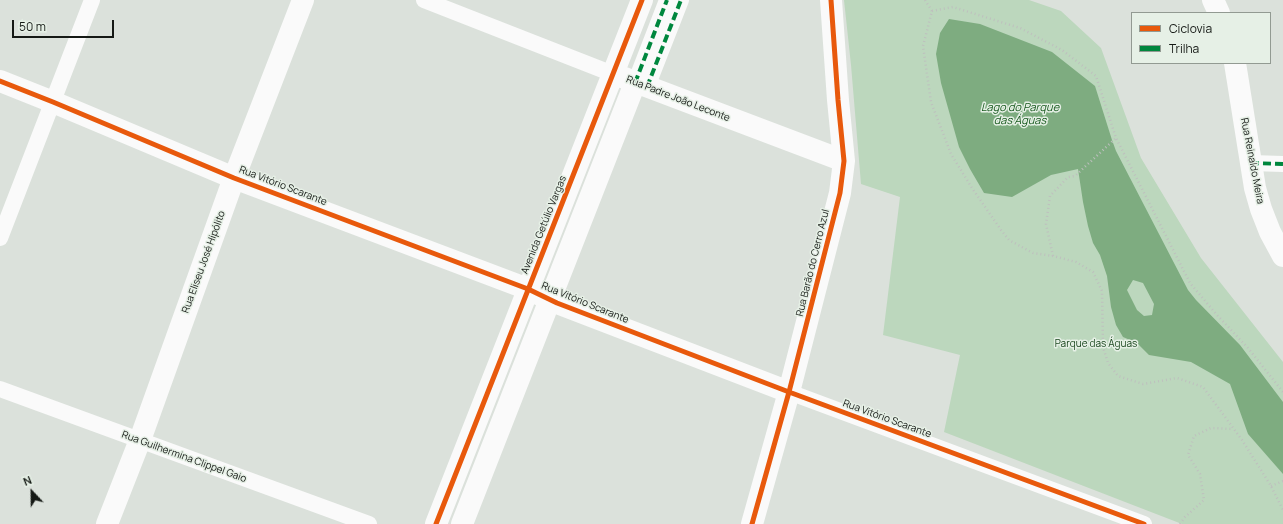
<!DOCTYPE html>
<html>
<head>
<meta charset="utf-8">
<style>
  body { margin:0 }
  #map { position:relative; width:1283px; height:524px; overflow:hidden; background:#dbe1db; font-family:Manrope,sans-serif }
  canvas { display:block }
  .legend { position:absolute; left:1131px; top:12px; width:140px; height:52px; box-sizing:border-box; background:#e6f0e6; border:1px solid #929a92; margin:0; padding:5px 7px; list-style:none; font-size:12px; color:#151915 }
  .legend li { display:flex; align-items:center; gap:8px; height:20px }
  .legend b { width:20px; border:1px solid #929a92 }
  .north { position:absolute; left:12px; top:472px; width:40px; height:40px; -webkit-text-stroke:3px #e6f0e6; paint-order:stroke; rotate:338deg; font-size:11px; font-weight:700; line-height:16px; text-align:center; color:#151915 }
  .north::after { content:''; display:block; margin:auto; width:14px; height:18px; background:#151915; clip-path:polygon(50% 0,100% 100%,50% 72%,0 100%) }
  .scale { position:absolute; left:12px; top:20px; width:102px; height:18px; box-sizing:border-box; border:2px solid #151915; border-top:0; padding-left:5px; font-size:12px; line-height:14px; white-space:nowrap; color:#151915; -webkit-text-stroke:3px #e6f0e6; paint-order:stroke }
</style>
</head>
<body>
<div id="map">
<canvas width="1283" height="524"></canvas>
<ul class="legend">
<li><b style="height:5px;background:#e8590c"></b>Ciclovia</li>
<li><b style="height:5px;background:#00873e"></b>Trilha</li>
</ul>
<div class="north">N</div>
<div class="scale">50 m</div>
</div>
<script>
const c = document.querySelector('canvas').getContext('2d');
c.lineJoin = 'round';
function fill(path, color) { c.fillStyle = color; c.fill(path, 'evenodd'); }
function stroke(path, color, width, dash) { c.strokeStyle = color; c.lineWidth = width; c.lineCap = dash ? 'butt' : 'round'; c.setLineDash(dash || []); c.stroke(path); }
function write(font, color, halo, rows, align = 'center') {
  c.font = font + ' Manrope,sans-serif'; c.lineWidth = 3; c.setLineDash([]); c.textBaseline = 'middle'; c.strokeStyle = halo; c.fillStyle = color; for (const [text, x, y, turn = 0] of rows) {
    c.save(); c.translate(x, y); c.rotate((+turn || 0) * Math.PI / 180); c.textAlign = isNaN(turn) ? turn : align; if (halo) c.strokeText(text, 0, 0); c.fillText(text, 0, 0); c.restore();
  }
}
fill(new Path2D(`
  M 844,0 L 1029,0 L 1061,11 L 1101,48 L 1141,158 L 1201,258 L 1283,362 L 1283,524 L 1182,524 L 944,432 L 960,355 L 883,335 L 900,197 L 861,184 L 851,65 Z`), '#bcd7bd');
fill(new Path2D(`
  M 949,19 L 980,24 L 1052,52 L 1095,86 L 1112,140 L 1116,151 L 1188,290 L 1196,300 L 1240,345 L 1283,402 L 1283,474 L 1248,434 L 1230,384 L 1191,362 L 1149,355 L 1137,343 L 1123,337 L 1116,325 L 1111,307 L 1107,276 L 1100,255 L 1093,243 L 1088,226 L 1083,202 L 1078,169 L 1051,175 L 1012,197 L 984,193 L 970,169 L 959,147 L 941,83 L 936,54 L 940,33 ZM 1133,280 L 1143,283 L 1154,304 L 1152,315 L 1144,316 L 1137,310 L 1127,290 Z`), '#7eac80');
stroke(new Path2D(`
  M 925,0 L 932,11 L 923,46 L 931,102 L 951,154 L 972,188 L 1001,230 L 1009,240 L 1033,253 L 1053,256 L 1076,262 L 1093,272 L 1102,291 L 1103,347 L 1108,363 L 1118,376 L 1143,384 L 1177,378 L 1203,387 L 1242,440 L 1271,486 L 1283,510
  M 932,11 L 953,7 L 1020,28 L 1062,50 L 1096,76 L 1116,138 L 1190,283 L 1217,315 L 1248,348 L 1283,392
  M 1053,256 L 1046,224 L 1050,196 L 1068,177 L 1075,176 L 1116,138
  M 1271,486 L 1283,481
  M 1180,524 L 1185,517 L 1204,500 L 1200,474 L 1188,455 L 1194,436 L 1211,428 L 1233,429`), '#bec0be', 2.5, [1, 3]);
stroke(new Path2D(`
  M 424,0 L 613,74
  M 635,83 L 667,0
  M 647,87 L 681,0
  M 1251,163 L 1283,164
  M 0,238 L 92,0
  M 0,389 L 369,524
  M 789,392 L 1144,524`), '#fafafa', 16);
stroke(new Path2D(`
  M 1213,0 L 1219,13
  M 1235,63 L 1255,188 L 1261,209 L 1270,232 L 1283,256
  M 622,77 L 844,161
  M 0,81 L 53,102 L 234,178 L 528,289 L 557,303 L 789,392
  M 107,524 L 140,440 L 234,178 L 303,0
  M 436,524 L 642,0
  M 462,524 L 635,83
  M 752,524 L 789,392 L 840,193 L 844,161 L 838,100 L 831,0`), '#fafafa', 22);
stroke(new Path2D(`
  M 635,83 L 667,0
  M 647,87 L 681,0
  M 1251,163 L 1283,164`), '#00873e', 4, [8, 4]);
stroke(new Path2D(`
  M 0,81 L 53,102 L 234,178 L 528,289 L 557,303 L 789,392 L 1144,524
  M 436,524 L 642,0
  M 752,524 L 789,392 L 840,193 L 844,161 L 838,100 L 831,0`), '#e8590c', 5);
write('10px', '#151915', '#e6f0e6', [
  ["Rua Padre João Leconte",678,99,21],
  ["Rua Reinaldo Meira",1252,161,79],
  ["Rua Vitório Scarante",283,186,21],
  ["Avenida Getúlio Vargas",544,225,-68],
  ["Rua Eliseu José Hipólito",204,262,-70],
  ["Rua Barão do Cerro Azul",813,263,-76],
  ["Rua Vitório Scarante",585,303,22],
  ["Rua Vitório Scarante",887,419,20],
  ["Rua Guilhermina Clippel Gaio",184,457,20]
]);
write('10px', '#17441b', '#e6f0e6', [
  ["Parque das Águas",1096,344]
]);
write('italic 11px', '#17591e', '#e6f0e6', [
  ["Lago do Parque",1020,108],
  ["das Águas",1020,121]
]);
</script>
</body>
</html>
